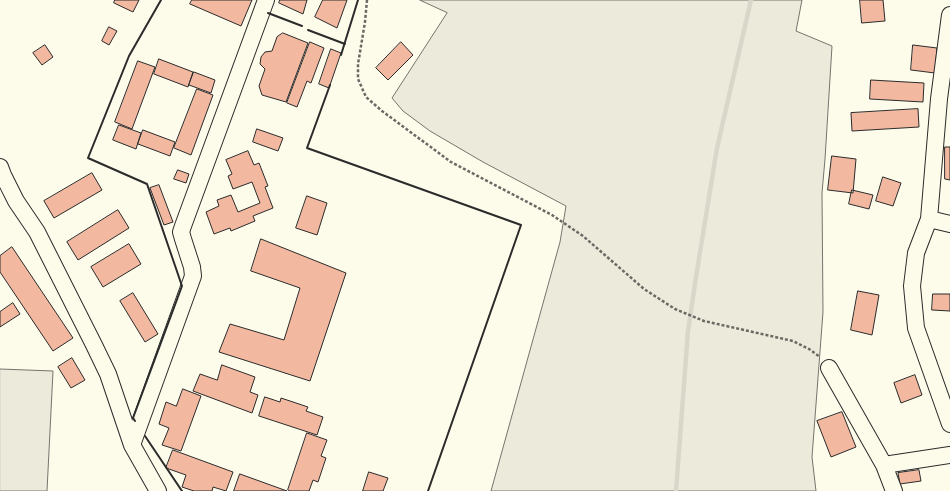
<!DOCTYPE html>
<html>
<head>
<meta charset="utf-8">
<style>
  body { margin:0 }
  canvas { display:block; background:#fdfbea }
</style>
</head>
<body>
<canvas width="950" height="491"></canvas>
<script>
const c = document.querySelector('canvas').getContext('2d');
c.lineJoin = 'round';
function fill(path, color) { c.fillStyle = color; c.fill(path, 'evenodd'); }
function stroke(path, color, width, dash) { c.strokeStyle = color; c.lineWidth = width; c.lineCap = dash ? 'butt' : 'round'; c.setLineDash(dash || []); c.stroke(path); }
const green = new Path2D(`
  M 420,0 L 802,0 L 796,31 L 832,46 L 825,159 L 822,193 L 823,312 L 812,457 L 816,491 L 491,491 L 560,242 L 566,206 L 483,162 L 430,131 L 403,111 L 392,98 L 447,13 Z
  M 0,369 L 53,371 L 47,491 L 0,491 Z`);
fill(green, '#ecebdb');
stroke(green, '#74746e', 1);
stroke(new Path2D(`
  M 676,491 L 688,331 L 696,277 L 717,148 L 751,0`), '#d8d7c9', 4.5);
const building = new Path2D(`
  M 115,0 L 139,0 L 133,12 L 114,3 Z
  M 192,0 L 252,0 L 241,26 L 190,4 Z
  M 280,0 L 307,0 L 303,14 L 279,3 Z
  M 323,0 L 347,0 L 337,28 L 315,17 Z
  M 860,0 L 883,0 L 885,21 L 862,23 Z
  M 109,27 L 117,31 L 109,45 L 102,41 Z
  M 283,33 L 308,43 L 286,102 L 262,95 L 259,86 L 265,69 L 260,64 L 261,57 L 265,52 L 272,51 L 277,37 Z
  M 310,42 L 324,48 L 311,83 L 307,81 L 297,107 L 287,103 Z
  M 401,42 L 413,55 L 388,80 L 376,68 Z
  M 45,45 L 53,57 L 42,65 L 33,53 Z
  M 913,45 L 937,48 L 935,73 L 911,70 Z
  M 331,49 L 341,53 L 329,88 L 319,84 Z
  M 159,59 L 193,72 L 188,87 L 154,74 Z
  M 138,61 L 155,67 L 132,129 L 115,122 Z
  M 194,72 L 215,80 L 211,93 L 189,85 Z
  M 871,80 L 924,83 L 923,102 L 870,99 Z
  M 197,89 L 213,95 L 191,155 L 174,148 Z
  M 918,109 L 919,127 L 852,131 L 851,113 Z
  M 119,125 L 141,133 L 136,149 L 113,140 Z
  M 257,129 L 283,138 L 278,151 L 253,142 Z
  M 143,130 L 175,142 L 170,156 L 138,144 Z
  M 945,147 L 950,147 L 950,180 L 945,179 Z
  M 248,151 L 254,165 L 259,163 L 268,186 L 265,187 L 273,208 L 253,216 L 255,221 L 231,231 L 230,228 L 214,234 L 206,212 L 219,206 L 217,200 L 231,195 L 238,212 L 260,203 L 252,182 L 233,189 L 228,176 L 232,174 L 226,160 Z
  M 832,156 L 856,159 L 853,193 L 828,190 Z
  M 178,170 L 189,174 L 186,183 L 174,179 Z
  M 92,173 L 102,190 L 54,218 L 44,201 Z
  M 883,177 L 901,183 L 893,206 L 876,201 Z
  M 159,185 L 173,222 L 164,225 L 150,188 Z
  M 852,190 L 873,195 L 869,209 L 849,204 Z
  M 307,196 L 327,203 L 317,235 L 296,228 Z
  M 118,210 L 129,228 L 78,260 L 67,242 Z
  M 261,239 L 346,273 L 310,381 L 219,352 L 230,324 L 284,340 L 300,288 L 251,271 Z
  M 129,244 L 141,264 L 103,287 L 91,267 Z
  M 12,247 L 73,338 L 53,351 L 0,272 L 0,256 Z
  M 858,291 L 879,295 L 872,335 L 851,330 Z
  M 133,293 L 158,334 L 145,342 L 120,301 Z
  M 933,294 L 950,294 L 950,311 L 932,310 Z
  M 13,303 L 20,314 L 0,327 L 0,312 Z
  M 72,358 L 85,380 L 71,388 L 58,367 Z
  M 222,365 L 255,377 L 250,392 L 258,395 L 252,413 L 193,391 L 200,374 L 217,380 Z
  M 915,375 L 922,395 L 901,403 L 894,383 Z
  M 183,389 L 201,396 L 181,451 L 162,445 L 169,428 L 159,424 L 166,402 L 176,406 Z
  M 265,397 L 280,402 L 281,398 L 308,407 L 306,411 L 323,417 L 317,435 L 259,416 Z
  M 842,412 L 856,447 L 831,457 L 817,421 Z
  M 307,433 L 327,440 L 321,456 L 326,458 L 318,482 L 313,480 L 309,491 L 290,491 L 288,490 Z
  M 173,450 L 233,472 L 226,491 L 213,487 L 212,491 L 194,491 L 182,487 L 186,475 L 166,468 Z
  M 919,470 L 921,481 L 900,484 L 898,473 Z
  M 369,472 L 388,478 L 383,491 L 363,491 Z
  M 240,474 L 287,491 L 234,491 Z`);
fill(building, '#f2b8a0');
stroke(building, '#2b2b2b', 1);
const minor = new Path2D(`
  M 950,15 L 939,99 L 929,219 L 916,253 L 912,286 L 916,328 L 950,424
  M 0,167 L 3,175 L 16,201 L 37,232 L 94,345 L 108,374 L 132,445 L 158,491
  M 929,219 L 950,224
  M 829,368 L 884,465 L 894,491
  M 132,445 L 193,276 L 192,267 L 183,239 L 181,232 L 183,226 L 266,0
  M 884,465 L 950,455`);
stroke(minor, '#2b2b2b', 18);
stroke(new Path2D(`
  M 367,0 L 365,22 L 358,64 L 358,79 L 366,97 L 382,111 L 451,162 L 552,215 L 583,236 L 644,289 L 675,309 L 704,321 L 793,341 L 809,349 L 820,357`), '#6a6964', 2.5, [3, 2]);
stroke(minor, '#fdfbea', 16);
stroke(new Path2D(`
  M 268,13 L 302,26
  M 308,30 L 345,44
  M 341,55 L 358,0
  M 330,85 L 307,148 L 521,225 L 428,491
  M 135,421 L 133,418 L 182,286 L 147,184 L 88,158 L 129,56 L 161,0
  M 145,436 L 182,491`), '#2b2b2b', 2);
</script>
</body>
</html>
